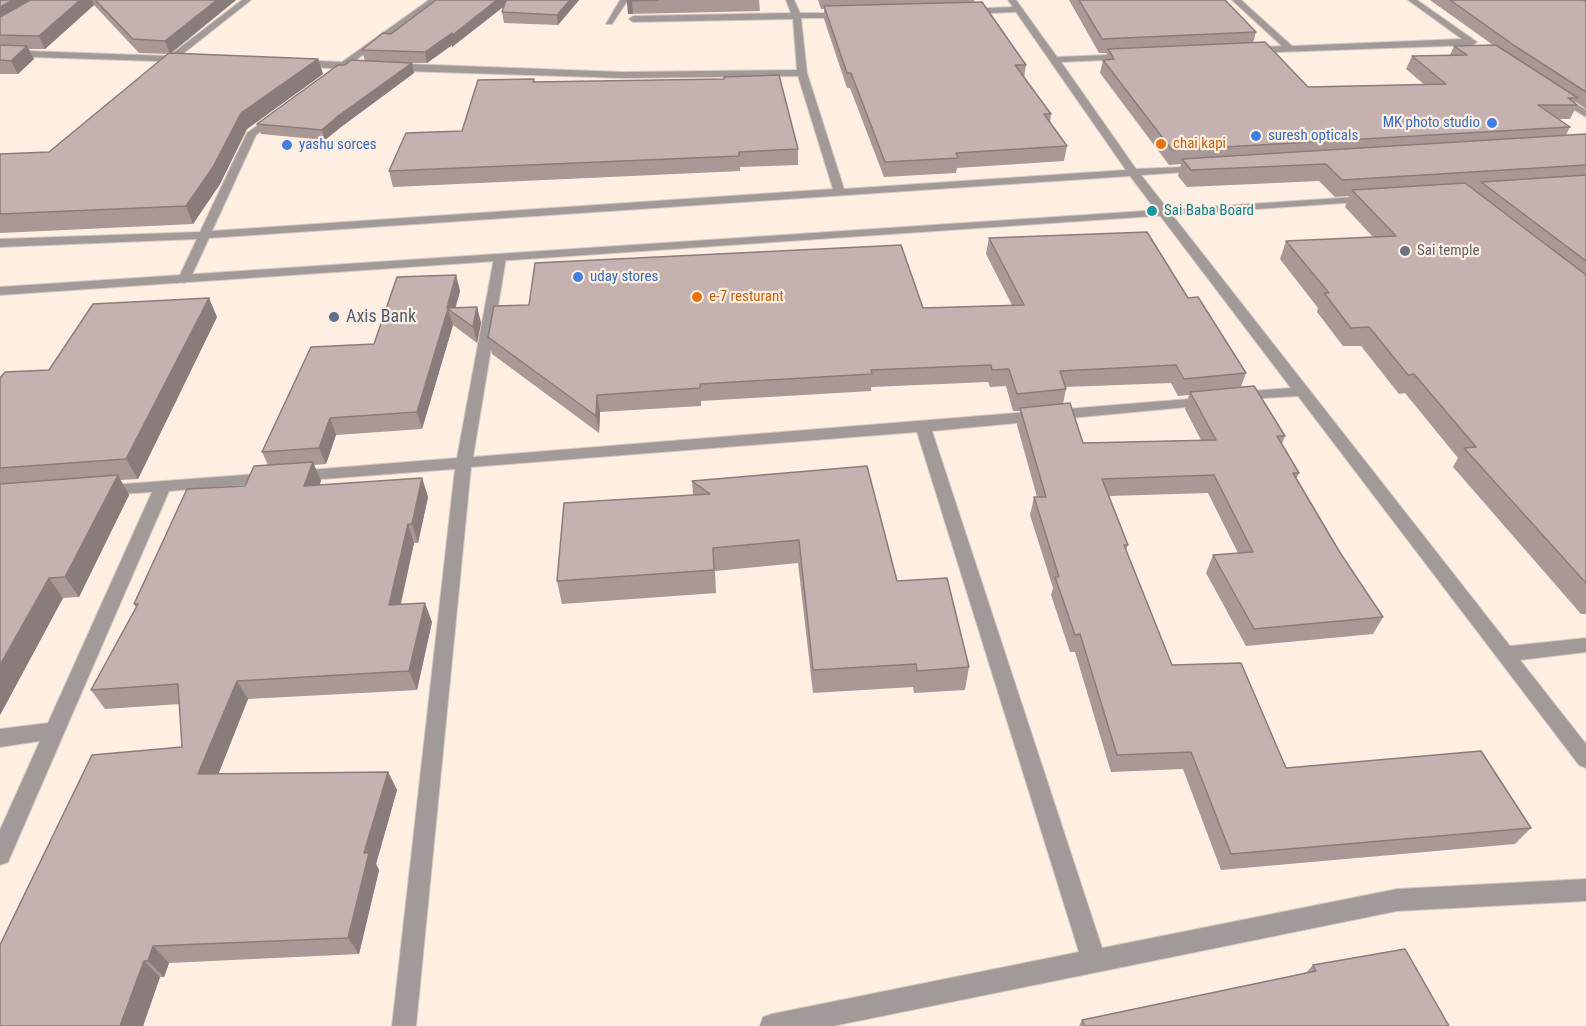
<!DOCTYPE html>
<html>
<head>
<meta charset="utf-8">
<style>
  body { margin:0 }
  canvas { display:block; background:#ffeee2 }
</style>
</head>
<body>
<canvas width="1586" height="1026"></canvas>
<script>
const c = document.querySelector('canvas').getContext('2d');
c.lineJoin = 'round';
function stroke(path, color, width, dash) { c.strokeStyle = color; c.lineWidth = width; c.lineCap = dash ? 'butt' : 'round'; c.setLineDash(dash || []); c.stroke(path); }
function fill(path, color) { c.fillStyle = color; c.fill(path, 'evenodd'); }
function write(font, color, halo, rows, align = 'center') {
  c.font = font + ' "Roboto Condensed",sans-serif'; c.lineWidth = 4.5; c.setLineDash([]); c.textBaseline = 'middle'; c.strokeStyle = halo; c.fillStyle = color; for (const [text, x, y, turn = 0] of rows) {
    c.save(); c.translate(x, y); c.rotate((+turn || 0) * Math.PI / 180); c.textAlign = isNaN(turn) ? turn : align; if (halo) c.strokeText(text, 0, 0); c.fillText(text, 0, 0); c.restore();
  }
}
const minor = new Path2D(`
  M 242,0 L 251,0 L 180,56 L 188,57 L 190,59 L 185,62 L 0,56 L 0,50 L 169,56 Z
  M 429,0 L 438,0 L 353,62 L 623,72 L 797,70 L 793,19 L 633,22 L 629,19 L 633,16 L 791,13 L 786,0 L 794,0 L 800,13 L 849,13 L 846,18 L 801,18 L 807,73 L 844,189 L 1126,170 L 1016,12 L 967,14 L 964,9 L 1013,7 L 1008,0 L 1016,0 L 1057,57 L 1132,54 L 1134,56 L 1129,59 L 1061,62 L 1136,169 L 1206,166 L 1206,170 L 1202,171 L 1141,175 L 1510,646 L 1586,638 L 1586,652 L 1520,660 L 1586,744 L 1586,768 L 1579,765 L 1298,396 L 1232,400 L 1230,397 L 1232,394 L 1237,392 L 1291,388 L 1130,176 L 209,238 L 190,279 L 184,283 L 178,279 L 197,239 L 0,247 L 0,239 L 200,232 L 247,133 L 276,112 L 280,113 L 280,117 L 256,135 L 212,231 L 833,189 L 798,76 L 623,78 L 342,69 L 298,66 L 293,63 L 298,60 L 342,62 Z
  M 620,0 L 628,0 L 612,24 L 606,24 Z
  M 1232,0 L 1241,0 L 1292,46 L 1462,39 L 1408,0 L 1417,0 L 1477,42 L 1473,45 L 1251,53 L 1248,52 L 1248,48 L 1282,46 Z
  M 1558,93 L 1586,110 L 1586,117 L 1555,98 L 1553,96 Z
  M 500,254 L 506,258 L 473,457 L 1214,397 L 1216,400 L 1214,403 L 1209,405 L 932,431 L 1102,948 L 1397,889 L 1586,879 L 1586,901 L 1397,911 L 833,1026 L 760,1026 L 763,1017 L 772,1014 L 1079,952 L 917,432 L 471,467 L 416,1026 L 392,1026 L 455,469 L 296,481 L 288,476 L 296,471 L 457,458 L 494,258 Z
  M 270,473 L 278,478 L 276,482 L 169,491 L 8,862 L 0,865 L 0,830 L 40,741 L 0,747 L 0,729 L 48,723 L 152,492 L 104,495 L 96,490 L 98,486 Z`);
const tertiary = new Path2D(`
  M 1370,196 L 1376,199 L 1374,201 L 0,295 L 0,287 Z`);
stroke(minor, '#d9cabf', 2);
stroke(tertiary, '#d9cabf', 2);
fill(minor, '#a29999');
fill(tertiary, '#a29999');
fill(new Path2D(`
  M 0,0 L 236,0 L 171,53 L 318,59 L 323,74 L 247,129 L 220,184 L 193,224 L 0,233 L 0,154 L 49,152 L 169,54 L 139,53 L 94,5 L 45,49 L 29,49 L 34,59 L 18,74 L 0,74 Z
  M 436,0 L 579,0 L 558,25 L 504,23 L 502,12 L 504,6 L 452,47 L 452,45 L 427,63 L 412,63 L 414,73 L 341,127 L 325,140 L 261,134 L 257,124 L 345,65 L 365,61 L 362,50 L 391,34 Z
  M 627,0 L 759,0 L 760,11 L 628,14 Z
  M 818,0 L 974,0 L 974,2 L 1026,65 L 1024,78 L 1051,114 L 1050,122 L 1067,146 L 1064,161 L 957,168 L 956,173 L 884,177 L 850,88 L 847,88 L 824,19 L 824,9 L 821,9 Z
  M 1069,0 L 1225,0 L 1256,32 L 1253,43 L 1308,87 L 1425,85 L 1406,69 L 1412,56 L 1450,55 L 1454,46 L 1493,45 L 1430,0 L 1586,0 L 1586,109 L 1576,102 L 1575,103 L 1577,105 L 1570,119 L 1558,119 L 1570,127 L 1566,135 L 1586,134 L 1586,614 L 1581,614 L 1453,467 L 1458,458 L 1405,393 L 1399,394 L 1361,346 L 1343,346 L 1317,312 L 1318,308 L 1280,259 L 1286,241 L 1373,237 L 1345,207 L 1349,196 L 1335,197 L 1319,181 L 1187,187 L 1178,176 L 1181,164 L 1169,165 L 1100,73 L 1103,60 L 1105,60 L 1107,53 L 1099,53 Z
  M 534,79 L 535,82 L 798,149 L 798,165 L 740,167 L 740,171 L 393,187 L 389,171 L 462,131 Z
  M 989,238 L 1188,298 L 1246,373 L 1241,387 L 1285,436 L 1282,444 L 1299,473 L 1296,479 L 1339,551 L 1383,617 L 1373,634 L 1246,646 L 1206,573 L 1213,555 L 1238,553 L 1208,493 L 1109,496 L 1128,545 L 1126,550 L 1172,665 L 1286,768 L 1531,828 L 1515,844 L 1221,870 L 1183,769 L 1111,772 L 1075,652 L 1070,652 L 1051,595 L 1053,588 L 1030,515 L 1034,497 L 1037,497 L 1017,425 L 1020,411 L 1013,411 L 1006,386 L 990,387 L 988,382 L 871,387 L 871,391 L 701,401 L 701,406 L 600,412 L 599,433 L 492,354 L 488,337 L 923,308 L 1012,305 L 986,254 ZM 1171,383 L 1178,396 L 1189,395 L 1185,409 L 1201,440 L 1083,443 L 1063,404 L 1066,389 L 1065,387 Z
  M 456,275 L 460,291 L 455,308 L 477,307 L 481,323 L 477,343 L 453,325 L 422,429 L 336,435 L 326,464 L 314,465 L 321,481 L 319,485 L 422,478 L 428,497 L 418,543 L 414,543 L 401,604 L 432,622 L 417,690 L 248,699 L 218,774 L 388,772 L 397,790 L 376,864 L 379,870 L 359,954 L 169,963 L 164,977 L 160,977 L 143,1026 L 0,1026 L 182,747 L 180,704 L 105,709 L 91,690 L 136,607 L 134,604 L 245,486 L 268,465 L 262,452 L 374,344 Z
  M 217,317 L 138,479 L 120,480 L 129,495 L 79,597 L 63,598 L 0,715 L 0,378 L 49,370 Z
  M 692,481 L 897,581 L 969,667 L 965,690 L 914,693 L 913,687 L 813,693 L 798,563 L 715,571 L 716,593 L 562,604 L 557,581 L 693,495 Z
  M 1313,965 L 1449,1026 L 1079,1026 L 1082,1020 L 1306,973 Z`), '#a99896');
fill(new Path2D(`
  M 13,0 L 40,0 L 0,23 L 0,7 Z
  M 80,0 L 92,0 L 94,5 L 45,49 L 39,36 Z
  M 217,0 L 236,0 L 170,54 L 165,41 Z
  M 497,0 L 510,0 L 511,1 L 452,47 L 452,45 L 427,63 L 425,52 Z
  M 570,0 L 579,0 L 558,25 L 557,15 Z
  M 627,1 L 632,1 L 633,14 L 628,14 Z
  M 27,46 L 34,59 L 18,74 L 11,61 Z
  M 318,59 L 323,74 L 247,129 L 220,184 L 193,224 L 186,206 L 241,113 Z
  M 412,63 L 414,73 L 341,127 L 325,140 L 322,130 L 338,116 Z
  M 456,275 L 460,291 L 454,313 L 448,309 L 453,325 L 422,429 L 417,412 Z
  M 209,298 L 217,317 L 138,479 L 126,459 Z
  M 477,307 L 481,323 L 477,343 L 473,327 Z
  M 597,395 L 600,412 L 599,433 L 596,416 Z
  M 330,418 L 336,435 L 326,464 L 319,448 Z
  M 313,462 L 321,481 L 312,505 L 304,486 Z
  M 118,475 L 129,495 L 79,597 L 65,577 Z
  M 422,478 L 428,497 L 418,543 L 412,524 Z
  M 408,524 L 414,543 L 396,624 L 389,605 Z
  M 49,578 L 63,598 L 0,715 L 0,665 Z
  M 425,603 L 432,622 L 417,690 L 409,671 Z
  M 237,681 L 248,699 L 211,793 L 198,774 Z
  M 388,772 L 397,790 L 376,864 L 379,870 L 359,954 L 348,938 L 364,853 Z
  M 153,946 L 169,963 L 164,977 L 148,961 Z
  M 144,961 L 160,977 L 143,1026 L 120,1026 Z`), '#8a7c7a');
const building = new Path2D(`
  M 0,0 L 13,0 L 0,7 Z
  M 30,0 L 80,0 L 39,36 L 0,35 L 0,17 Z
  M 95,0 L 217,0 L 165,41 L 133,39 Z
  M 436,0 L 497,0 L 450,37 L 452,33 L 425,52 L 362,50 L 383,33 L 391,34 Z
  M 506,0 L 570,0 L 557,15 L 502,12 Z
  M 627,0 L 658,0 L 627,1 Z
  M 1079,0 L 1225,0 L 1256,32 L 1102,39 Z
  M 1450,0 L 1583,0 L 1586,1 L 1586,92 L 1515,46 Z
  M 982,2 L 1026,65 L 1015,65 L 1051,114 L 1044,114 L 1067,146 L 956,153 L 958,158 L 885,162 L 851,73 L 847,73 L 824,6 Z
  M 1265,42 L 1308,87 L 1446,84 L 1412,56 L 1467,55 L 1454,46 L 1496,45 L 1578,98 L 1568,98 L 1577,105 L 1538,105 L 1570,127 L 1172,150 L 1103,60 L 1114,59 L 1108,49 Z
  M 0,45 L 27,46 L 11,61 L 0,60 Z
  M 169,53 L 318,59 L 241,113 L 213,167 L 186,206 L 0,214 L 0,154 L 49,152 Z
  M 351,60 L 412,63 L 338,116 L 322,130 L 257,124 L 338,65 L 345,65 Z
  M 779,75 L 798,149 L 739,152 L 739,156 L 389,171 L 406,133 L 462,131 L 478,80 L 534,79 L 533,82 L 724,79 L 724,77 Z
  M 1586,134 L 1586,165 L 1342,180 L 1326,164 L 1191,170 L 1182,159 Z
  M 1586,175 L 1586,261 L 1481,182 Z
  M 1465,183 L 1586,275 L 1586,583 L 1464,448 L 1476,447 L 1414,374 L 1408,375 L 1369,327 L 1351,328 L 1324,293 L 1329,293 L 1286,241 L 1396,236 L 1352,190 Z
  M 1147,232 L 1188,298 L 1198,297 L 1246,373 L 1184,379 L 1176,365 L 1060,371 L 1066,389 L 1017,394 L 1009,369 L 992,370 L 991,365 L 871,370 L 872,374 L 700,384 L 700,388 L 597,395 L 596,416 L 488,337 L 494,306 L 529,305 L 535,263 L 901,245 L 923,308 L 1024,305 L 989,238 Z
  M 456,275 L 447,308 L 477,307 L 473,327 L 448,309 L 417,412 L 330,418 L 319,448 L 262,452 L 311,347 L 374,344 L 397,277 Z
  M 209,298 L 126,459 L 0,468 L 0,378 L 5,372 L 49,370 L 93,304 Z
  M 1254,386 L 1285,436 L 1277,436 L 1299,473 L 1293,473 L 1339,551 L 1383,617 L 1254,629 L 1213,555 L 1253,552 L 1214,475 L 1102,479 L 1128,545 L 1124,545 L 1172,665 L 1241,663 L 1286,768 L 1481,751 L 1531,828 L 1231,854 L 1191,752 L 1117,755 L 1080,634 L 1075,635 L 1055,577 L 1059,577 L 1034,497 L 1046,497 L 1020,408 L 1070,403 L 1083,443 L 1216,440 L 1190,392 Z
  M 313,462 L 304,486 L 422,478 L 412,524 L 408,524 L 389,605 L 425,603 L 409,671 L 237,681 L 198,774 L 388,772 L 364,853 L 369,853 L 348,938 L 153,946 L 148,961 L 144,961 L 120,1026 L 0,1026 L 0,945 L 92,755 L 182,747 L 178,684 L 91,690 L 138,604 L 134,604 L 187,489 L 245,486 L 254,466 Z
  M 867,466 L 897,581 L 947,578 L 969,667 L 917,671 L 916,664 L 813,670 L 799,540 L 713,548 L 714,570 L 557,581 L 564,503 L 710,494 L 692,481 Z
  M 118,475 L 65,577 L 49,578 L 0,665 L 0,484 Z
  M 1405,949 L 1449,1026 L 1085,1026 L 1082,1020 L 1316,971 L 1313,965 Z`);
fill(building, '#c5b1af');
stroke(building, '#8a7c7a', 1.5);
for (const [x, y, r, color] of [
  [1492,123,6,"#3f7fe0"],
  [1256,136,6,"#3f7fe0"],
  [1161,144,6,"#e8710a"],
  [287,145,6,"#3f7fe0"],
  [1152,211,6,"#0f9aa8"],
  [1405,251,6,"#6b7280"],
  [578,277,6,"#3f7fe0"],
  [697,297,6,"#e8710a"],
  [334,317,6,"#5c6f8a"]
]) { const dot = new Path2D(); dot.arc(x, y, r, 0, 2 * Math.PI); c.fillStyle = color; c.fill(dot); stroke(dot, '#ffeee2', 2); }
write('15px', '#366cbe', '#ffeee2', [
  ["MK photo studio",1480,123,"right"],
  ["suresh opticals",1268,136],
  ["yashu sorces",299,145],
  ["uday stores",590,277]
], 'left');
write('15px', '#c56008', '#ffeee2', [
  ["chai kapi",1173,144],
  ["e-7 resturant",709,297]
], 'left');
write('15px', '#0d838f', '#ffeee2', [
  ["Sai Baba Board",1164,211]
], 'left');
write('15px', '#5b616d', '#ffeee2', [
  ["Sai temple",1417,251]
], 'left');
write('18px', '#4e5e75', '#ffeee2', [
  ["Axis Bank",346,317]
], 'left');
</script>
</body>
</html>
